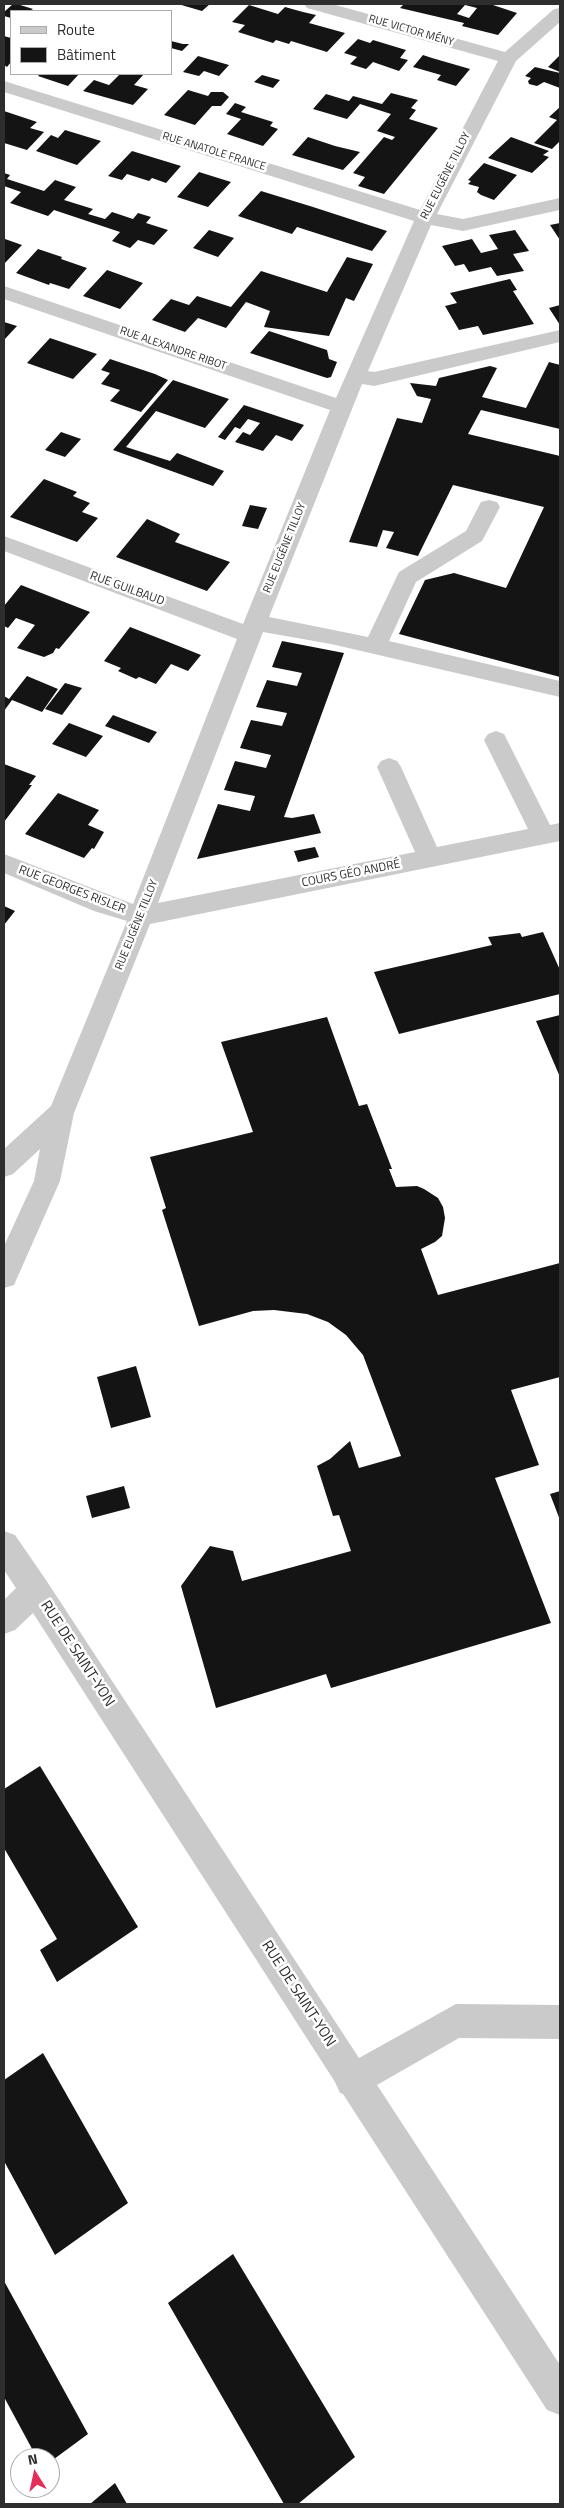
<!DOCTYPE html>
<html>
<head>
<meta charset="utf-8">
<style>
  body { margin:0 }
  #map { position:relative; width:564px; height:2508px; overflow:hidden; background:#fff; font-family:"Titillium Web",sans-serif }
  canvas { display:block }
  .frame { position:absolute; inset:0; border:5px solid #2d2d2d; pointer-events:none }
  .legend { position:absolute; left:10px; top:10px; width:162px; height:65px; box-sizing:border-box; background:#fff; border:1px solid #ababab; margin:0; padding:6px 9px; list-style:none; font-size:15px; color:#2d2d2d }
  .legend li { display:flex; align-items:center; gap:10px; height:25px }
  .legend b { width:25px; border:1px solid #ababab }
  .north { position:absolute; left:10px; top:2448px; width:50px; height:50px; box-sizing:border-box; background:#fff; border:1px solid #ababab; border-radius:50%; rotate:350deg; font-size:14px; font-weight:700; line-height:20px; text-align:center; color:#2d2d2d }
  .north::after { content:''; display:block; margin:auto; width:18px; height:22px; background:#e42e59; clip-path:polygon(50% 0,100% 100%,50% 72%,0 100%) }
</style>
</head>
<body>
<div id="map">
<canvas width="564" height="2508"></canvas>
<div class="frame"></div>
<ul class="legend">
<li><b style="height:6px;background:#cacaca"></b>Route</li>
<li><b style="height:14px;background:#141414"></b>Bâtiment</li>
</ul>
<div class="north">N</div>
</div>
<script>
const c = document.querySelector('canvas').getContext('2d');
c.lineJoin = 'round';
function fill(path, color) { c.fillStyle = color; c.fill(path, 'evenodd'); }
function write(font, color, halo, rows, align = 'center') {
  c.font = font + ' "Titillium Web",sans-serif'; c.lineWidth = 5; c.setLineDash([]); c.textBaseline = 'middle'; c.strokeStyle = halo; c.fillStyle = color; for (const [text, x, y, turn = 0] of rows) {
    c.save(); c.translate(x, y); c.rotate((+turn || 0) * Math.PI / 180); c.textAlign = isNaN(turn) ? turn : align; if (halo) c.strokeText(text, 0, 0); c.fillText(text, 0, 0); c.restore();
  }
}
fill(new Path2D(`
  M 13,4 L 17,4 L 33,9 L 30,11 L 11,11 L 11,18 L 4,16 L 4,12 Z
  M 178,4 L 210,4 L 202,11 Z
  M 404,4 L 490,4 L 517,13 L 498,35 L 462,26 L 464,23 L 400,8 ZM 465,5 L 477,8 L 469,18 L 457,14 Z
  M 249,5 L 278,14 L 285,7 L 303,12 L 316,15 L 309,23 L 345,33 L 327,52 L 291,41 L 289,44 L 276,40 L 273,43 L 238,32 L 245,25 L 232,22 Z
  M 4,36 L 11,38 L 11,62 L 7,67 L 4,65 Z
  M 358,39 L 370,43 L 373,40 L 406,50 L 400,58 L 408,60 L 399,71 L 373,62 L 366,69 L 350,64 L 357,57 L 344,53 Z
  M 171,41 L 183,44 L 189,44 L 182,51 L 171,48 Z
  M 423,55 L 432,58 L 470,69 L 456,86 L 437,80 L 441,75 L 413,67 Z
  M 560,55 L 560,72 L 548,67 Z
  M 198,56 L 229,65 L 219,76 L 204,71 L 199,76 L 183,72 Z
  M 535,67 L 560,73 L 560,88 L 544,82 L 537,86 L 529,84 L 528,81 L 531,78 L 525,76 Z
  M 40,74 L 79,74 L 68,86 L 38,76 Z
  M 120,74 L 144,74 L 134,85 L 148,89 L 133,105 L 83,91 L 94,80 L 109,85 Z
  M 262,75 L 280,80 L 273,88 L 254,82 Z
  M 188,90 L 208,96 L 211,92 L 223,92 L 229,97 L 221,106 L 212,106 L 195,125 L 164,115 Z
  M 391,93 L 418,100 L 411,108 L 416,110 L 409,119 L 438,128 L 384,194 L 358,186 L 365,177 L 353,173 L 384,137 L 392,140 L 395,137 L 377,131 L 391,114 L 360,104 L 347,119 L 313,109 L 326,94 L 349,101 L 353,96 L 382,104 Z
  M 235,103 L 246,107 L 241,112 L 273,122 L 270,126 L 278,129 L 263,146 L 227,134 L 241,119 L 226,114 Z
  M 560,107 L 560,141 L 552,149 L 534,143 L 557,120 L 549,117 Z
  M 4,111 L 37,122 L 30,128 L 44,132 L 27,150 L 4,143 Z
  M 65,130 L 101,141 L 77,165 L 36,151 L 51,135 L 58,138 Z
  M 308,137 L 335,146 L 360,152 L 343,170 L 292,155 Z
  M 511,137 L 549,151 L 543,155 L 549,157 L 532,173 L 488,158 Z
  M 132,151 L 181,166 L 166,183 L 152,178 L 149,181 L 127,174 L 122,180 L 108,176 Z
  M 484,163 L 517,175 L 494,200 L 481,195 L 477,192 L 479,187 L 468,184 L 471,181 L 468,180 Z
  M 199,172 L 231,182 L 208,207 L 177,197 Z
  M 4,173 L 10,175 L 7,179 L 44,191 L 55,180 L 76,187 L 64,200 L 93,209 L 88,214 L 105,219 L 112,212 L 133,219 L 138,213 L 151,217 L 146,223 L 168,230 L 154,245 L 138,240 L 130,248 L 112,241 L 120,232 L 54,210 L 48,216 L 10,203 L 21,192 L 4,186 Z
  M 261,191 L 313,207 L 387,231 L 372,251 L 297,227 L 292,234 L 238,216 Z
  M 560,223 L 560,240 L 550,225 Z
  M 209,230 L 234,238 L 218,257 L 193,248 Z
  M 515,230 L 529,251 L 513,254 L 524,271 L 497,276 L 491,267 L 469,272 L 464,264 L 455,266 L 442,246 L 472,239 L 481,253 L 498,249 L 489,235 Z
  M 5,239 L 22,245 L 4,264 L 4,240 Z
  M 38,249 L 62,257 L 61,259 L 87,268 L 69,289 L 50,283 L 49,285 L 16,273 Z
  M 347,257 L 373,264 L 354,301 L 346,298 L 329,336 L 264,327 L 270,311 L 246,302 L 226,328 L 198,318 L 185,332 L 152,320 L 171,299 L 189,305 L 197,296 L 231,307 L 261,271 L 327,292 Z
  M 107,270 L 143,283 L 120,309 L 83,296 Z
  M 510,279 L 517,290 L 513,291 L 534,324 L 483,335 L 478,326 L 459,330 L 445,306 L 457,303 L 450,293 Z
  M 560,305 L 560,325 L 549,308 Z
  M 4,322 L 17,326 L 4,340 Z
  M 269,331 L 327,350 L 329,359 L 337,362 L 331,377 L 327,378 L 250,353 Z
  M 50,338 L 97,354 L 73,379 L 27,363 Z
  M 110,359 L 155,374 L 168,380 L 141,412 L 110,401 L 120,390 L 101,384 L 110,373 L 101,370 Z
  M 549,362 L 560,365 L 560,429 L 481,410 L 468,434 L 560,456 L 560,677 L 399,634 L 425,580 L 454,573 L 506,588 L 544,507 L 453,485 L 418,556 L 386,548 L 394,532 L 383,530 L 377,547 L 349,542 L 397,418 L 422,423 L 431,399 L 417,396 L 410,383 L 436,386 L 439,378 L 490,366 L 497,368 L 482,397 L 526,408 Z
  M 173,380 L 229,399 L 205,428 L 156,411 L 126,447 L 170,461 L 177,453 L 224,471 L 213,486 L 113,450 Z
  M 244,405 L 304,425 L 292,441 L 276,435 L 263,451 L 235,442 L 243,432 L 250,435 L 260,423 L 248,419 L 240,429 L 235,427 L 225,440 L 218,437 Z
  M 61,432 L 81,439 L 65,457 L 45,450 Z
  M 44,479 L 77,492 L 73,496 L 90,503 L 82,512 L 98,518 L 77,542 L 10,517 Z
  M 250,505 L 267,508 L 258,529 L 242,526 Z
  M 147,519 L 180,534 L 175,542 L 230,562 L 207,591 L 116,557 Z
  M 21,585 L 90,612 L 59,649 L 56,648 L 53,653 L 44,657 L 17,648 L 35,625 L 16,618 L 8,628 L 4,626 L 4,606 Z
  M 130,627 L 166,641 L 201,655 L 188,671 L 171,664 L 156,684 L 139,677 L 136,679 L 118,671 L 121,668 L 104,661 Z
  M 282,641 L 344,653 L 284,817 L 292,818 L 314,814 L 321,833 L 197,859 L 218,804 L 250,811 L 255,796 L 224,790 L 235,761 L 266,768 L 271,755 L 240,748 L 251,720 L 282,726 L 287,713 L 256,707 L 267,680 L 297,686 L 302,673 L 272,667 Z
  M 27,676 L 58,689 L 42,712 L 12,700 L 4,711 L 4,696 L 9,699 Z
  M 65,683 L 82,688 L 62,715 L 45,709 Z
  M 113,715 L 157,732 L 149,743 L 105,726 Z
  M 69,723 L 103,736 L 86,757 L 52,744 Z
  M 4,764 L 36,776 L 29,785 L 32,785 L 4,822 Z
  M 58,793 L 99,810 L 88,825 L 104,832 L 94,849 L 92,848 L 84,858 L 25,834 Z
  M 315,847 L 319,857 L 298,862 L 294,851 Z
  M 4,906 L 15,911 L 4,925 Z
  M 543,932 L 560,970 L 560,994 L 399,1034 L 374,972 L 492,945 L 488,937 L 520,933 L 522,937 Z
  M 560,1015 L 560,1077 L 536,1021 Z
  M 327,1017 L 359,1106 L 367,1104 L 392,1169 L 389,1169 L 396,1187 L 417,1186 L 424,1189 L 438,1198 L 443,1207 L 445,1218 L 442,1236 L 435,1242 L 421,1249 L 438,1295 L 560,1263 L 560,1377 L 511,1390 L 539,1465 L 495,1478 L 551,1623 L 331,1688 L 326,1674 L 216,1708 L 181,1586 L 210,1546 L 233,1551 L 242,1581 L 351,1551 L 339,1515 L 333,1516 L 317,1466 L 330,1459 L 350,1441 L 359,1468 L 401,1456 L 363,1355 L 346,1335 L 328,1322 L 307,1314 L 274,1310 L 253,1311 L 199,1326 L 162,1210 L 166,1208 L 150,1157 L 253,1132 L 221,1042 Z
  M 136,1366 L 151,1417 L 111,1428 L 97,1377 Z
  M 124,1486 L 130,1508 L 92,1518 L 86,1496 Z
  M 560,1491 L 560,1520 L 550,1494 Z
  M 40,1766 L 138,1927 L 57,1982 L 40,1950 L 57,1939 L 4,1848 L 4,1789 Z
  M 43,2053 L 128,2203 L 55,2255 L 4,2161 L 4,2080 Z
  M 233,2254 L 355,2457 L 298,2504 L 284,2504 L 168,2303 Z
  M 4,2281 L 88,2434 L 50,2462 L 50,2458 L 37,2458 L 4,2397 Z
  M 115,2483 L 127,2504 L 90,2504 Z`), '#141414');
fill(new Path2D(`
  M 304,4 L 332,4 L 505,52 L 554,9 L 560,8 L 560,22 L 516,61 L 437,214 L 463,219 L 560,198 L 560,210 L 463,231 L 431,225 L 368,371 L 374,372 L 560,330 L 560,342 L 374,386 L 362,384 L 269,617 L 368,637 L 399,572 L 466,531 L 481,502 L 489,500 L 497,502 L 500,507 L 482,541 L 416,582 L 389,641 L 560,681 L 560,697 L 331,644 L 263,632 L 158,903 L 415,852 L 377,767 L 381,761 L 389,758 L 397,761 L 401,767 L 437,847 L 528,829 L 484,740 L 488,734 L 496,731 L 504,734 L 550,825 L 560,823 L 560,841 L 150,924 L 74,1113 L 60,1181 L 14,1285 L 4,1288 L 4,1246 L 34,1181 L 40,1149 L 13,1174 L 4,1177 L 4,1149 L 51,1106 L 127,921 L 94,911 L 4,873 L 4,854 L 133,904 L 237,639 L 4,551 L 4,536 L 243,624 L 330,410 L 4,299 L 4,286 L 336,398 L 414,221 L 4,92 L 4,81 L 420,210 L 498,61 L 307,8 Z
  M 4,1531 L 15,1535 L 46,1580 L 359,2058 L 456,2004 L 560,2005 L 560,2039 L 459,2038 L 377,2085 L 560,2365 L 560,2415 L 547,2410 L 343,2094 L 340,2093 L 335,2082 L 33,1613 L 15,1630 L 4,1634 L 4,1600 L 16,1588 L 4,1570 Z`), '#cacaca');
write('11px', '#2d2d2d', '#fff', [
  ["RUE VICTOR MÉNY",411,31,16],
  ["RUE ANATOLE FRANCE",214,152,17],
  ["RUE EUGÈNE TILLOY",446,176,-63],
  ["RUE ALEXANDRE RIBOT",173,349,19],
  ["RUE EUGÈNE TILLOY",285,548,-68],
  ["RUE EUGÈNE TILLOY",137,925,-68]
]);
write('12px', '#2d2d2d', '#fff', [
  ["RUE GUILBAUD",127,589,20],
  ["COURS GÉO ANDRÉ",351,874,-11],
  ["RUE GEORGES RISLER",72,890,21]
]);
write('15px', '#2d2d2d', '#fff', [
  ["RUE DE SAINT-YON",77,1654,57],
  ["RUE DE SAINT-YON",298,1994,57]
]);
</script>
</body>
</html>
